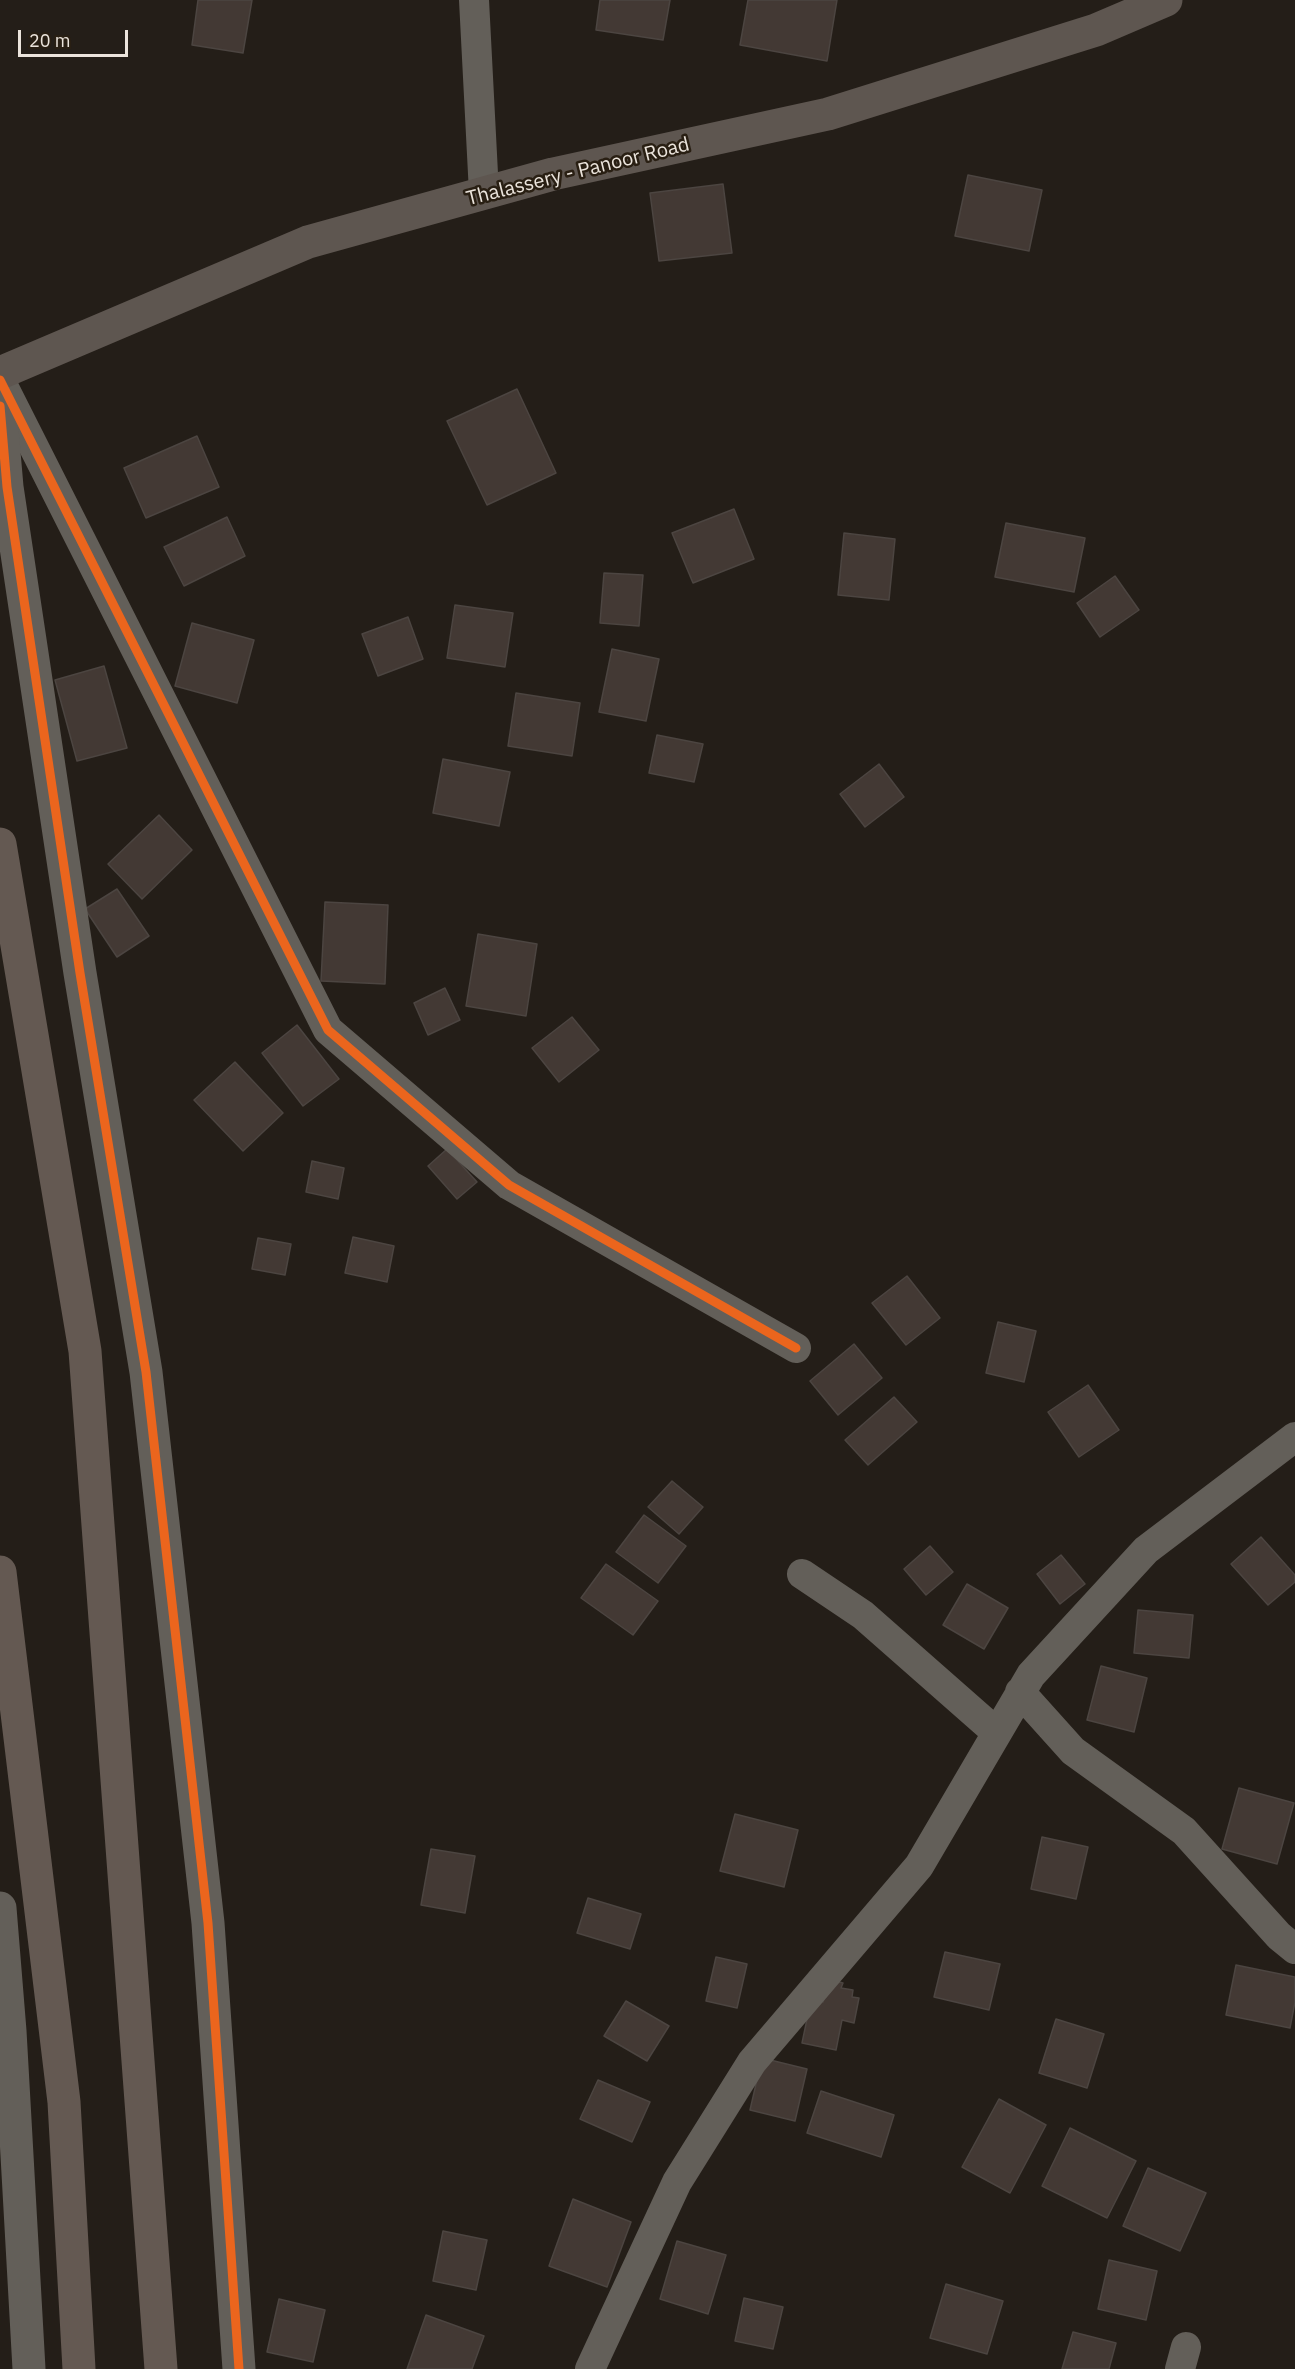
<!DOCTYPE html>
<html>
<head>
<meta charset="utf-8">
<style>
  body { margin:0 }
  #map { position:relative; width:1295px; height:2369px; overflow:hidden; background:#241e18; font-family:"IBM Plex Sans",sans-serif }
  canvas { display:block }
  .scale { position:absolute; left:18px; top:30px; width:110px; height:27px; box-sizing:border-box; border:3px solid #ebe4dc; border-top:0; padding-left:8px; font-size:18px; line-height:21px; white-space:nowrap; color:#ebe4dc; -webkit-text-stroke:4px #291f13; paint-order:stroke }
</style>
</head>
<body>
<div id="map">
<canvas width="1295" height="2369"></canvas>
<div class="scale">20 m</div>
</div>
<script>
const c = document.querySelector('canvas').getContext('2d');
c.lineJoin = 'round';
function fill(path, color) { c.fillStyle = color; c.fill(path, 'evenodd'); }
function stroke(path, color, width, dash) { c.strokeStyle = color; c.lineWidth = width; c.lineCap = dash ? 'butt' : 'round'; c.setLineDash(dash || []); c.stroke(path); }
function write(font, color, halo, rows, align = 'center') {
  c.font = font + ' "IBM Plex Sans",sans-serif'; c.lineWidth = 5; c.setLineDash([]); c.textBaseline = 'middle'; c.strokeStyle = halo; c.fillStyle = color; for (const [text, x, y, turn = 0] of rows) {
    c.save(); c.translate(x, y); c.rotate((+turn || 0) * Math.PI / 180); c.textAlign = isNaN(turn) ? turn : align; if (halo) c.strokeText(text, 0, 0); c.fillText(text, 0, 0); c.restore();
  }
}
const building = new Path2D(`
  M 198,0 L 252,0 L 243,53 L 192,45 Z
  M 600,0 L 670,0 L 663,40 L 596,30 Z
  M 748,0 L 837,0 L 827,61 L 740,45 Z
  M 968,175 L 1042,190 L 1029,251 L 955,236 Z
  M 723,184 L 732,253 L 659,261 L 650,193 Z
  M 517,389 L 556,473 L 487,505 L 447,421 Z
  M 197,436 L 219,487 L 146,518 L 124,468 Z
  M 734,509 L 754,559 L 693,583 L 672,533 Z
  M 227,517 L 245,556 L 184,586 L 164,547 Z
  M 1006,523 L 1085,538 L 1074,592 L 995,577 Z
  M 844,533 L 895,539 L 889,600 L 838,595 Z
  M 604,573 L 643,575 L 639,626 L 600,623 Z
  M 1115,576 L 1139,610 L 1100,637 L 1077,603 Z
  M 455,605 L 513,613 L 505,667 L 447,658 Z
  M 408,617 L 423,659 L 378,676 L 362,634 Z
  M 192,623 L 254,640 L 237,703 L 175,686 Z
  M 612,649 L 659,659 L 646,721 L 599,712 Z
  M 104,666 L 127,748 L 77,761 L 55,680 Z
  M 516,693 L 580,703 L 572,756 L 508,746 Z
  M 657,735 L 703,744 L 694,782 L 649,773 Z
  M 443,759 L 510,772 L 499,826 L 433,813 Z
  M 879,764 L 904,797 L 865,827 L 840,794 Z
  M 159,815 L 192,850 L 142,899 L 108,864 Z
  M 117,889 L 149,936 L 117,957 L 85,909 Z
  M 325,902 L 388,905 L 385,984 L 321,981 Z
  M 478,934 L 537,944 L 526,1016 L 466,1006 Z
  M 445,988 L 460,1020 L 428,1035 L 414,1003 Z
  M 572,1017 L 599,1050 L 559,1082 L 532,1048 Z
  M 297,1025 L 339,1079 L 303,1106 L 262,1053 Z
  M 235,1062 L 283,1113 L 243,1151 L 194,1100 Z
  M 447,1149 L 477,1182 L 457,1199 L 428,1166 Z
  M 312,1161 L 344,1168 L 338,1199 L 306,1192 Z
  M 353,1237 L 394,1246 L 387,1282 L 345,1273 Z
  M 258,1238 L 291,1244 L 285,1275 L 252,1269 Z
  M 907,1276 L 940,1318 L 906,1345 L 872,1303 Z
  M 998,1322 L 1036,1331 L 1024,1382 L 986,1373 Z
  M 854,1344 L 882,1378 L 838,1415 L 810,1381 Z
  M 1088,1385 L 1119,1430 L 1079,1457 L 1048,1412 Z
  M 894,1397 L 917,1422 L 868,1465 L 845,1440 Z
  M 672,1481 L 703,1507 L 679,1534 L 648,1507 Z
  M 644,1515 L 686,1546 L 658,1583 L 616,1552 Z
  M 1261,1537 L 1295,1575 L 1295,1582 L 1268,1605 L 1231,1564 Z
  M 930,1546 L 953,1572 L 926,1595 L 904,1569 Z
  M 1061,1555 L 1085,1584 L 1060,1604 L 1037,1574 Z
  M 606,1564 L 658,1601 L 633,1635 L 581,1598 Z
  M 967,1584 L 1008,1608 L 984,1649 L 943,1625 Z
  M 1138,1610 L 1193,1615 L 1189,1658 L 1134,1653 Z
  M 1101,1666 L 1147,1678 L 1134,1732 L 1087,1720 Z
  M 1239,1788 L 1294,1803 L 1277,1864 L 1222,1849 Z
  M 735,1814 L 798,1830 L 784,1887 L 720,1871 Z
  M 1042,1837 L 1088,1847 L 1076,1899 L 1031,1889 Z
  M 431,1849 L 475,1856 L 465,1913 L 421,1905 Z
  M 588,1898 L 641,1914 L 630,1949 L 577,1933 Z
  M 945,1952 L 1000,1964 L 989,2010 L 934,1997 Z
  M 716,1957 L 747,1964 L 737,2008 L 706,2001 Z
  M 1236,1965 L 1295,1977 L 1295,2002 L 1290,2028 L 1226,2015 Z
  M 828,1979 L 843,1983 L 841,1988 L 853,1990 L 852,1997 L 859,1998 L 854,2023 L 842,2020 L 836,2050 L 802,2043 L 811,2000 L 823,2002 Z
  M 626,2001 L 669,2026 L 647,2061 L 604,2036 Z
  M 1056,2019 L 1104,2034 L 1087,2088 L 1039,2073 Z
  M 762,2058 L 807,2069 L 795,2121 L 750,2110 Z
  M 598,2080 L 650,2102 L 632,2142 L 580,2119 Z
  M 821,2091 L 894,2115 L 881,2157 L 807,2133 Z
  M 999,2099 L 1046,2125 L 1010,2193 L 962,2167 Z
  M 1070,2128 L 1136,2161 L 1107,2218 L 1042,2186 Z
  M 1148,2168 L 1206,2193 L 1180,2251 L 1123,2226 Z
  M 573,2199 L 631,2222 L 607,2287 L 549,2266 Z
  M 443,2231 L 487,2240 L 476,2290 L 433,2281 Z
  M 677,2241 L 726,2255 L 708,2314 L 660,2299 Z
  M 1109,2260 L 1157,2271 L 1146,2320 L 1098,2309 Z
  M 946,2284 L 1003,2301 L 987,2354 L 930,2338 Z
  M 744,2298 L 783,2307 L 773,2349 L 735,2341 Z
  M 279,2299 L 325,2310 L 313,2362 L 267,2352 Z
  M 426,2315 L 484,2336 L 472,2369 L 407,2369 Z
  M 1073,2332 L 1116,2343 L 1109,2369 L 1062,2369 Z`);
fill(building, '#433934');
stroke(building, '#4c4541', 1.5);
stroke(new Path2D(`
  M 474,0 L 484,193
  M 0,380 L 328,1030 L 509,1185 L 796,1348
  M 802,1574 L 863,1615 L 996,1732
  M 1020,1692 L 1073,1751 L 1184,1831 L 1279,1936 L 1295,1949
  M 590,2369 L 677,2182 L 752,2062 L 919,1866 L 1031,1675 L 1146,1550 L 1295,1437
  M 1180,2369 L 1186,2347`), '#635f59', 30);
stroke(new Path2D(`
  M 0,406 L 7,487 L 80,973 L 146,1372 L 208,1923 L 239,2369
  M 0,1908 L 10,2031 L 29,2369`), '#635f59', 33);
stroke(new Path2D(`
  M 0,373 L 308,242 L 553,174 L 828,114 L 1096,30 L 1166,0`), '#5e5650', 33);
stroke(new Path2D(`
  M 0,844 L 85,1351 L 161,2369
  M 0,1572 L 64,2102 L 79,2369`), '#645952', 33);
stroke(new Path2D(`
  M 0,380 L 328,1030 L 509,1185 L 796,1348
  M 0,406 L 7,487 L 80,973 L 146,1372 L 208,1923 L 239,2369`), '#eb651d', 9);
write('20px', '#ebe4dc', '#291f13', [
  ["Thalassery - Panoor Road",578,172,-14]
]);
</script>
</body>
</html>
